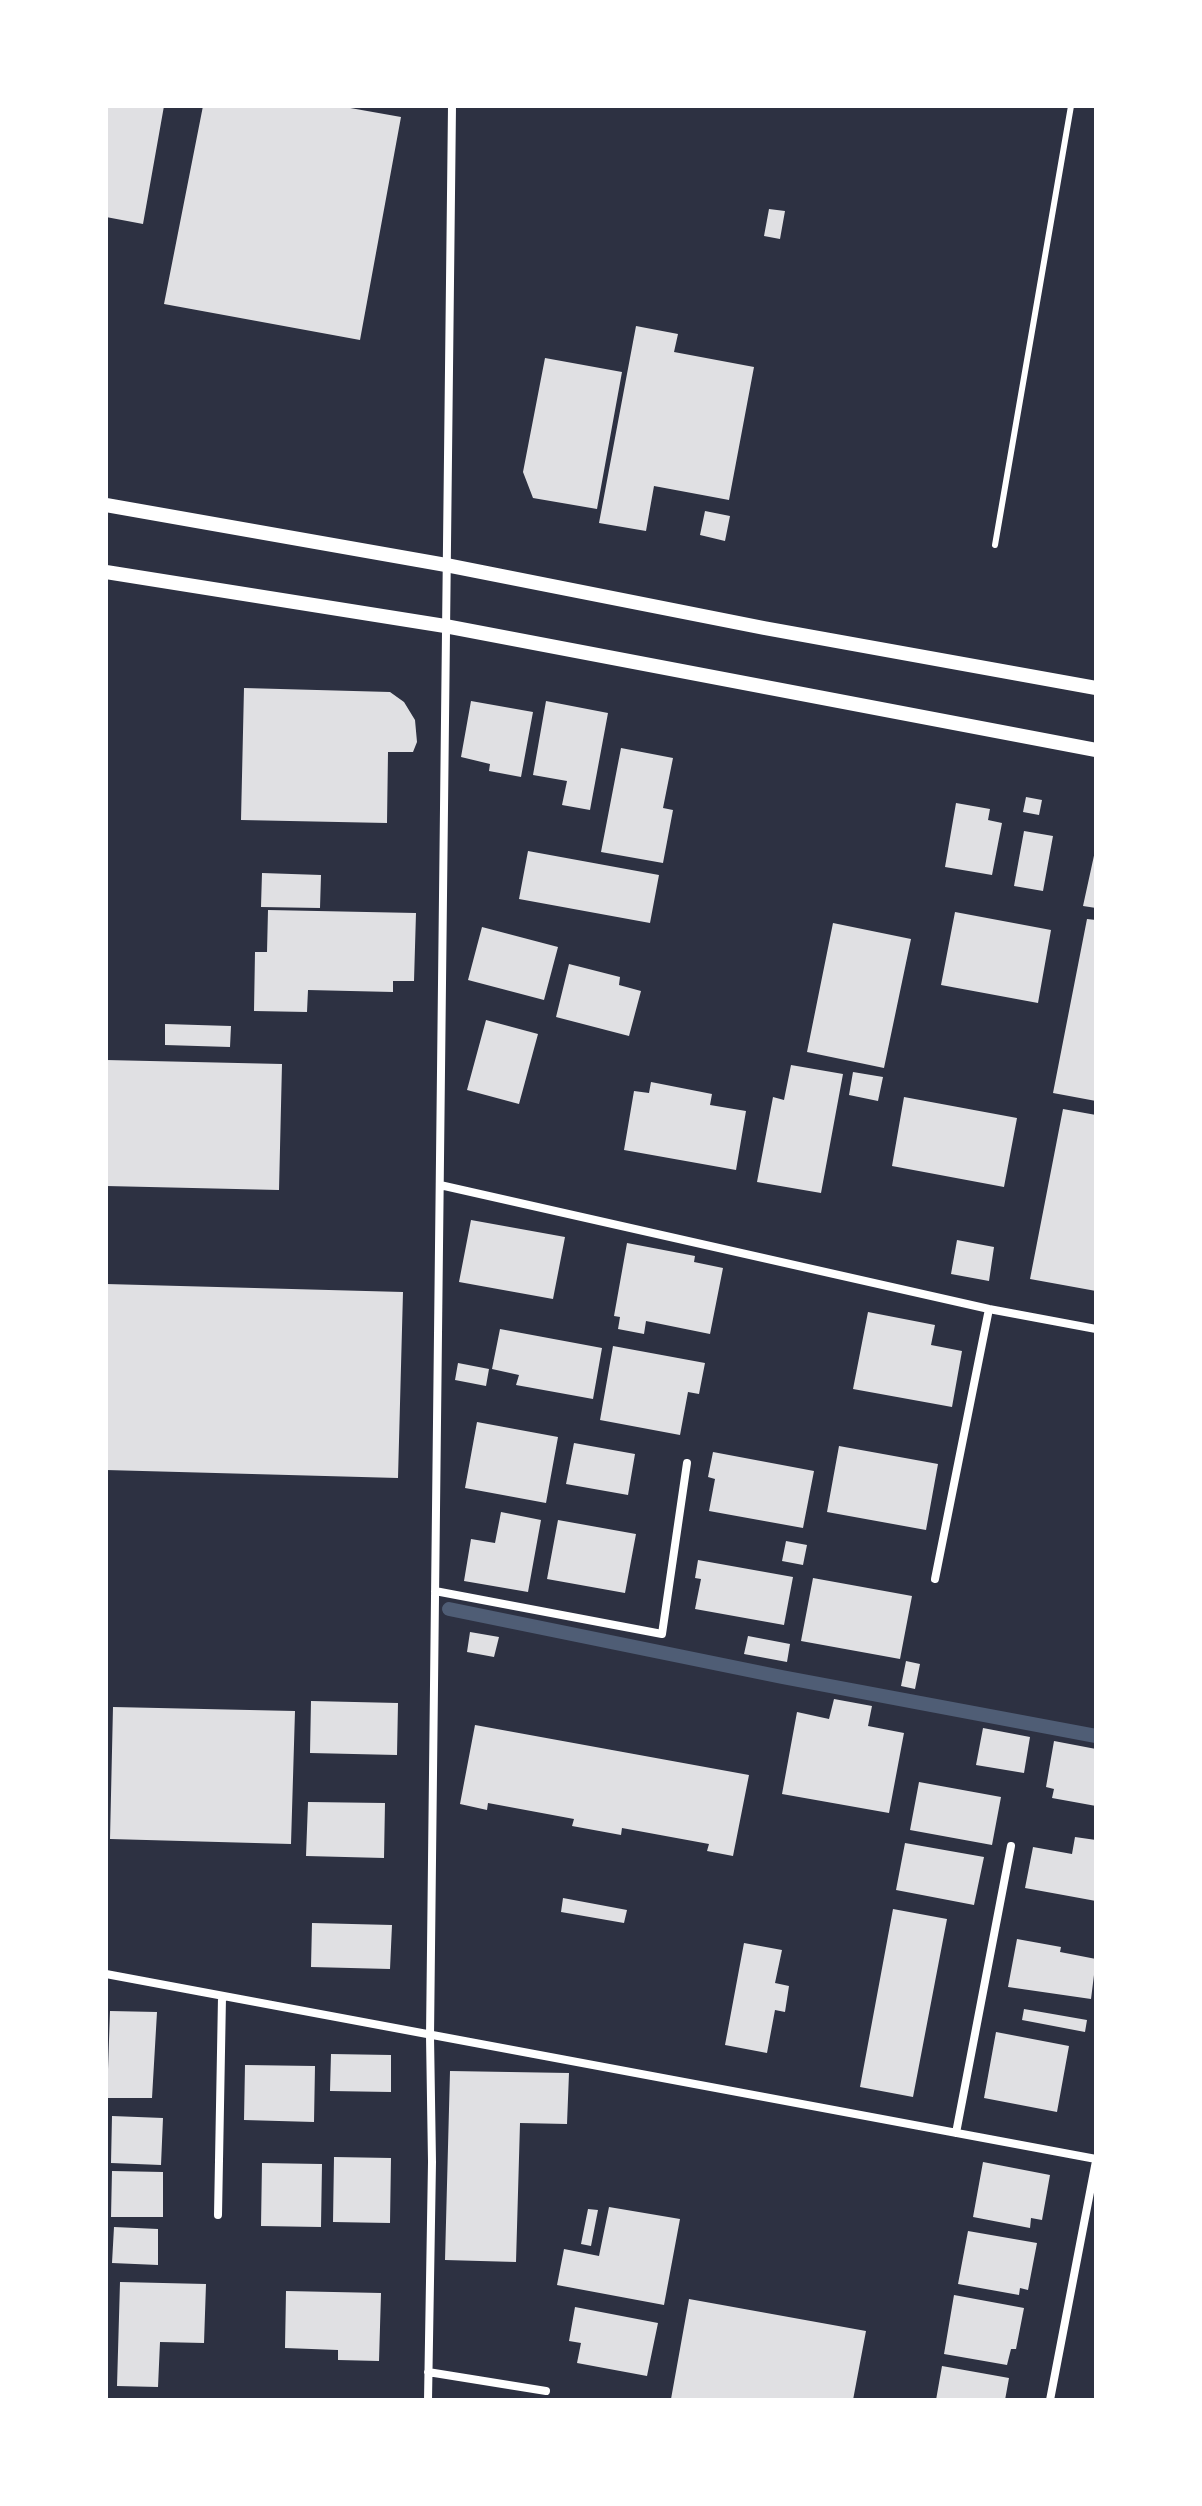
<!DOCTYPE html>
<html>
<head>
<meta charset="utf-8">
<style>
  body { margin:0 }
  #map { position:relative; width:1202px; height:2506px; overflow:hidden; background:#2d3142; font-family:Arial,sans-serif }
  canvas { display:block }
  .frame { position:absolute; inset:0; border:108px solid #fff; pointer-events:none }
</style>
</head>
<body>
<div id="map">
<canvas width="1202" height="2506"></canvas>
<div class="frame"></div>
</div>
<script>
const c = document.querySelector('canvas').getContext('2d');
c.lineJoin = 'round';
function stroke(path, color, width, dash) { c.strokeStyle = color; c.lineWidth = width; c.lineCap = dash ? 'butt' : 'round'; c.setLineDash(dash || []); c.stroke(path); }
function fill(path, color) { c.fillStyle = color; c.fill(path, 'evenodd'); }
stroke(new Path2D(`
  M 449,1609 L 782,1677 L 1096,1736`), '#4f5d75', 14);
fill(new Path2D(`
  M 106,106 L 164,106 L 143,224 L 106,217 Z
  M 203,106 L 339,106 L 401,117 L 360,340 L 164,304 Z
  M 769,209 L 785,211 L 780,239 L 764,236 Z
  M 636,326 L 678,334 L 674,352 L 754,367 L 729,500 L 654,486 L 646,531 L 599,523 Z
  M 545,358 L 622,372 L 597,509 L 533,498 L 523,472 Z
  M 705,511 L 730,516 L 725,541 L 700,535 Z
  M 244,688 L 390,692 L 404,702 L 415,720 L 417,742 L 413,752 L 388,752 L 387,823 L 241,820 Z
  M 471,701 L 533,712 L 521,777 L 489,771 L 490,764 L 461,757 Z
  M 546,701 L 608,713 L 590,810 L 562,805 L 567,781 L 533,775 Z
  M 621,748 L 673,758 L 663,808 L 673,810 L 663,863 L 601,852 Z
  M 1026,797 L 1042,800 L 1039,815 L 1023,812 Z
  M 956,803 L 990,809 L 988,820 L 1002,823 L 992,875 L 945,867 Z
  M 1024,831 L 1053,836 L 1043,891 L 1014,886 Z
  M 528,851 L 659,875 L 650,923 L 519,899 Z
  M 1095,851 L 1096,851 L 1096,908 L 1083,906 Z
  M 262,873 L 321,875 L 320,908 L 261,907 Z
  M 268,910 L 416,913 L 414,981 L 393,981 L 393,992 L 308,990 L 307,1012 L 254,1011 L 255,952 L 267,952 Z
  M 955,912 L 1051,930 L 1038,1003 L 941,985 Z
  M 1087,919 L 1096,920 L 1096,1101 L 1053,1093 Z
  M 833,923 L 911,939 L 884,1068 L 807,1052 Z
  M 482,927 L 558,947 L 544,1000 L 468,980 Z
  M 569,964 L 620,977 L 619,985 L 641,991 L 629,1036 L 556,1017 Z
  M 486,1020 L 538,1034 L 519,1104 L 467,1090 Z
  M 165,1024 L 231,1026 L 230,1047 L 165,1045 Z
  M 106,1060 L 282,1064 L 279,1190 L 106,1186 Z
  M 791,1065 L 843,1074 L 821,1193 L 757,1182 L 773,1097 L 784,1100 Z
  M 853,1072 L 883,1077 L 878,1101 L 849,1095 Z
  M 651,1082 L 712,1094 L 710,1105 L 746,1111 L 736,1170 L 624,1150 L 634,1091 L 649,1093 Z
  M 904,1097 L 1017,1118 L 1004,1187 L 892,1166 Z
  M 1063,1109 L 1096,1115 L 1096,1291 L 1030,1279 Z
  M 471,1220 L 565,1237 L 553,1299 L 459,1282 Z
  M 957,1240 L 994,1247 L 989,1281 L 951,1274 Z
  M 627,1243 L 695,1256 L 694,1262 L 723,1268 L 710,1334 L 646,1321 L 644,1334 L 618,1329 L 620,1317 L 614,1316 Z
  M 106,1284 L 403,1292 L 398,1478 L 106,1470 Z
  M 868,1312 L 935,1325 L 931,1345 L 962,1351 L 952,1407 L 853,1389 Z
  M 500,1329 L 602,1348 L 593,1399 L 516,1385 L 519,1375 L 492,1369 Z
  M 613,1346 L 705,1363 L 699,1394 L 688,1392 L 680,1435 L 600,1420 Z
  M 458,1363 L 489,1369 L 486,1386 L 455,1380 Z
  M 477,1422 L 558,1437 L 546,1503 L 465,1488 Z
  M 574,1443 L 635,1454 L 628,1495 L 566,1484 Z
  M 839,1446 L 938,1464 L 926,1530 L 827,1512 Z
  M 713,1452 L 814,1471 L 803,1528 L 709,1511 L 715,1479 L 708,1477 Z
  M 501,1512 L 541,1520 L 528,1592 L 464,1581 L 471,1539 L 495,1543 Z
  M 558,1520 L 636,1534 L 625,1593 L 547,1579 Z
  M 786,1541 L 807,1545 L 803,1565 L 782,1561 Z
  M 698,1560 L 793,1577 L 784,1625 L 695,1609 L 701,1579 L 695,1578 Z
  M 813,1578 L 912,1596 L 900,1659 L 801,1641 Z
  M 470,1632 L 499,1637 L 494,1657 L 467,1652 Z
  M 748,1636 L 790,1644 L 787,1662 L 744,1654 Z
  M 906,1661 L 920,1664 L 915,1689 L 901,1686 Z
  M 834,1699 L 872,1706 L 868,1726 L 904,1733 L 889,1813 L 782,1794 L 797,1712 L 829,1719 Z
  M 311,1701 L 398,1703 L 397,1755 L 310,1753 Z
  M 113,1707 L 295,1711 L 291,1844 L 110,1839 Z
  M 475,1725 L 749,1775 L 733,1856 L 707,1851 L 709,1844 L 622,1828 L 621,1835 L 572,1826 L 574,1819 L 488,1803 L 487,1810 L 460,1804 Z
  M 983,1728 L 1030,1737 L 1024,1773 L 976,1765 Z
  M 1054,1741 L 1096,1749 L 1096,1806 L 1052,1798 L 1054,1789 L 1046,1787 Z
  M 919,1782 L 1001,1797 L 992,1845 L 910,1830 Z
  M 308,1802 L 385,1803 L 384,1858 L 306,1856 Z
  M 1075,1837 L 1096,1840 L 1096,1901 L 1025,1888 L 1033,1847 L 1072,1854 Z
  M 905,1843 L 984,1857 L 974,1905 L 896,1890 Z
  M 563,1898 L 627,1910 L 624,1923 L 561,1912 Z
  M 893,1909 L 947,1919 L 913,2097 L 860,2087 Z
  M 312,1923 L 392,1925 L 390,1969 L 311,1967 Z
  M 1017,1939 L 1061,1947 L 1060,1952 L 1096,1959 L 1091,1999 L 1008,1987 Z
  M 744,1943 L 782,1950 L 775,1983 L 789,1986 L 785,2012 L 775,2010 L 767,2053 L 725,2045 Z
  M 1024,2009 L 1087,2020 L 1085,2032 L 1022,2020 Z
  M 110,2011 L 157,2012 L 152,2098 L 107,2098 Z
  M 996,2032 L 1069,2046 L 1057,2112 L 984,2098 Z
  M 331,2054 L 391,2055 L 391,2092 L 330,2091 Z
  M 245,2065 L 315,2066 L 314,2122 L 244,2120 Z
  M 450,2071 L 569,2073 L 567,2124 L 520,2123 L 516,2262 L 445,2260 Z
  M 112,2116 L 163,2118 L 161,2165 L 111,2163 Z
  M 334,2157 L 391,2158 L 390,2223 L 333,2222 Z
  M 983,2162 L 1050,2175 L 1042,2220 L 1031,2218 L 1030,2228 L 973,2217 Z
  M 262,2163 L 322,2164 L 321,2227 L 261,2226 Z
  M 112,2171 L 163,2172 L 163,2217 L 111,2217 Z
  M 609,2207 L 680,2219 L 664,2305 L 557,2285 L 564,2249 L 599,2256 Z
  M 588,2209 L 598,2210 L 591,2246 L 581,2244 Z
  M 114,2227 L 158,2229 L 158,2265 L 112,2263 Z
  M 968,2231 L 1037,2243 L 1028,2290 L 1020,2288 L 1019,2295 L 958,2284 Z
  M 120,2282 L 206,2284 L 204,2343 L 160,2342 L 158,2387 L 117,2386 Z
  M 286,2291 L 381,2293 L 379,2361 L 338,2360 L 338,2350 L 285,2348 Z
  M 954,2295 L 1024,2308 L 1016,2349 L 1011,2349 L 1007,2365 L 944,2354 Z
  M 689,2299 L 866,2331 L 853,2400 L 671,2399 Z
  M 575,2307 L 658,2323 L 647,2376 L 577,2363 L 581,2343 L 569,2341 Z
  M 942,2366 L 1009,2378 L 1005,2400 L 936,2400 Z`), '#e0e0e3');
stroke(new Path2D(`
  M 995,545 L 1071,106`), '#fff', 6);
stroke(new Path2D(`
  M 440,1185 L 989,1309 L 1096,1329
  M 935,1579 L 989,1309
  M 435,1591 L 662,1634 L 687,1463
  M 106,1974 L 1096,2159
  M 956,2133 L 1011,1846
  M 218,2215 L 222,1997
  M 428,2372 L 546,2391
  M 428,2400 L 432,2162 L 430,2036 L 452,106
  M 1050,2400 L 1096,2161`), '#fff', 8);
stroke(new Path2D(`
  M 106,505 L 446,565 L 764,628 L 1096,688
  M 106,572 L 445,626 L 1096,750`), '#fff', 14);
</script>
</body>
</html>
